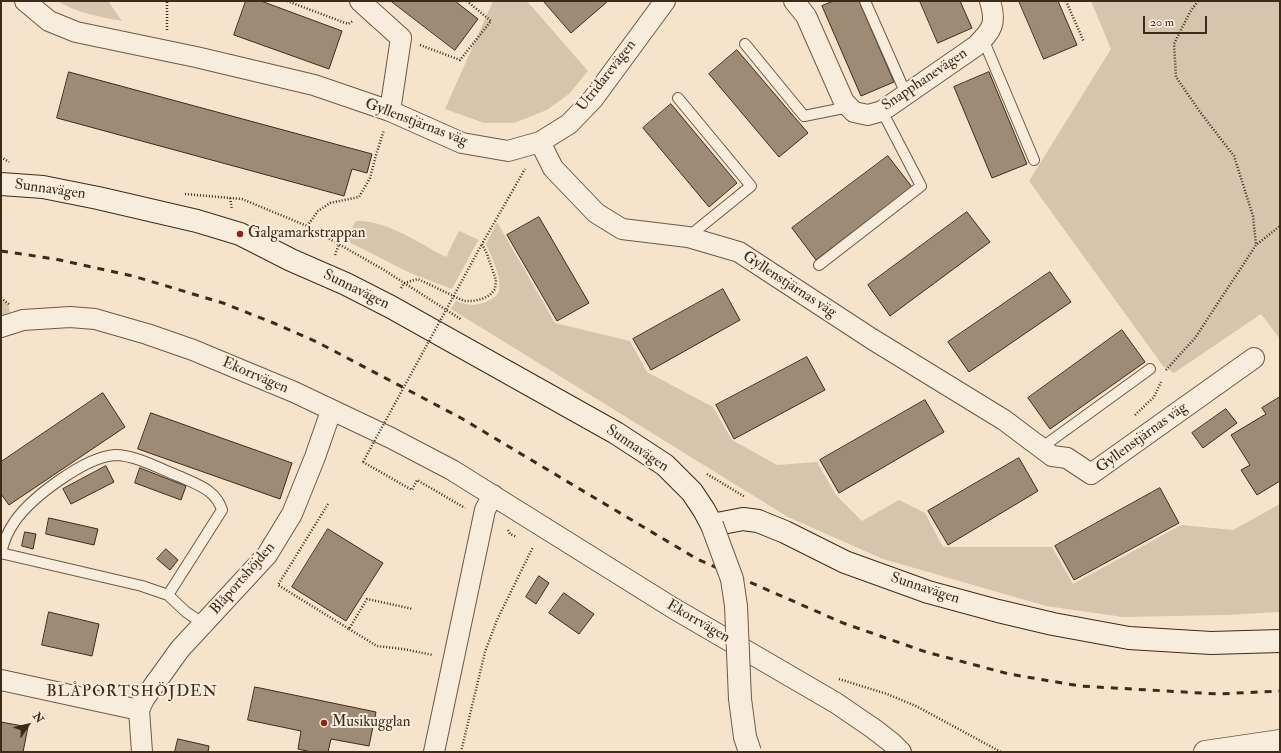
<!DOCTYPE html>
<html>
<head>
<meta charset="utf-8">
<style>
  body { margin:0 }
  #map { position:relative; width:1281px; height:753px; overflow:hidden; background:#f5e4cb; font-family:"IM FELL Double Pica",serif }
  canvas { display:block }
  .frame { position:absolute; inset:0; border:2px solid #3d2b18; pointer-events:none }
  .north { position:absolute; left:8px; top:705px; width:40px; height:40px; -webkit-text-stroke:3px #f8eddd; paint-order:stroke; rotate:55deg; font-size:11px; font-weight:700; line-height:16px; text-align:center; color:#3d2b18 }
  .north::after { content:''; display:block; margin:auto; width:14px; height:18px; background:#3d2b18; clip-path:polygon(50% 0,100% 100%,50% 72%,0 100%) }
  .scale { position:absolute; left:1143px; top:16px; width:64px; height:18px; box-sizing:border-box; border:2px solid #3d2b18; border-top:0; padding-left:5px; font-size:12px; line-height:14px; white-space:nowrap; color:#3d2b18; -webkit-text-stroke:3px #f8eddd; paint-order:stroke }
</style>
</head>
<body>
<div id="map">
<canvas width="1281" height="753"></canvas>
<div class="frame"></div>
<div class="north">N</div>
<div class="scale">20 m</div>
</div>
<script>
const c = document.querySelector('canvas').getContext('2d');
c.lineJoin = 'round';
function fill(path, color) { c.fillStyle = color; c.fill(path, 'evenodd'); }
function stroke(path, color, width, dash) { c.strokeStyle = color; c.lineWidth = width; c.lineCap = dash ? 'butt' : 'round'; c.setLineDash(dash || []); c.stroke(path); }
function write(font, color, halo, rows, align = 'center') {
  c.font = font + ' "IM FELL Double Pica",serif'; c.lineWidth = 4; c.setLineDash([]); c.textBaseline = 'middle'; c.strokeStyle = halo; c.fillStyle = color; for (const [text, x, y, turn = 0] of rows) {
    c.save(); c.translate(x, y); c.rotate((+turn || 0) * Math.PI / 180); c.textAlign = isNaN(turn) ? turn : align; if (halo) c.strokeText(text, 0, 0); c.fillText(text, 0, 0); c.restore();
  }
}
fill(new Path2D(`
  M 58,1 L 108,1 L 122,21 C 100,17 77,13 58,1 Z
  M 493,1 L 527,1 L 588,71 L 569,94 L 547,110 L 514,123 L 484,123 L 445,109 Z
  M 1091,1 L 1280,1 L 1280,339 L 1261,314 L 1174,373 L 1163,366 L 1029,181 L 1111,49 Z
  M 356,221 C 385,219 421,244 446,257 L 459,231 L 479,240 L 476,244 L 452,289 L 410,273 L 345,240 Z
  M 497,222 L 555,323 L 630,341 L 647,372 L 713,407 L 732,440 L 777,465 L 817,462 L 836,495 L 862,521 L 899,500 L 925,513 L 943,547 L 1052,547 L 1073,584 L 1181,525 L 1233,530 L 1280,504 L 1280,612 L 1226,615 L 1123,617 L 1046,606 L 883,559 L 788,517 L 451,309 L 456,301 C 465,305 474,306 483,303 C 489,301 495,298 498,293 C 504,282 491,255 486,244 Z
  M 1,300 L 8,303 L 10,312 L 1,316 Z`), '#d6c5ad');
const building = new Path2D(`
  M 246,1 L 261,1 L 342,31 L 329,69 L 234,35 Z
  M 391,1 L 455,1 L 478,19 L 455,50 Z
  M 546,1 L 608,1 L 571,33 L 544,2 Z
  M 834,1 L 859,1 L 894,82 L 861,96 L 822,6 Z
  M 920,1 L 960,1 L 972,28 L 938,43 Z
  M 1019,1 L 1058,1 L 1077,45 L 1044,59 Z
  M 737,50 L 808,133 L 779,157 L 709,74 Z
  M 69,72 L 372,154 L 367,173 L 352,169 L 344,196 L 57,118 Z
  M 989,72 L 1027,164 L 992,178 L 954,87 Z
  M 671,104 L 737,183 L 709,207 L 643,128 Z
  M 888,156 L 912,187 L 816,260 L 792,228 Z
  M 967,212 L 990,242 L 890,316 L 868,285 Z
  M 539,217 L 589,303 L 557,321 L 507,235 Z
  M 1050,272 L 1071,302 L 969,372 L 948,342 Z
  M 723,289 L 740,320 L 651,370 L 633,339 Z
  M 1122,330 L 1145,362 L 1050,429 L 1028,398 Z
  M 807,357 L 825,390 L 734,439 L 716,405 Z
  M 103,393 L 125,427 L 9,505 L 1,494 L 1,462 Z
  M 1280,397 L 1280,481 L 1257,495 L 1241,470 L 1250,465 L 1231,435 L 1266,414 L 1262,408 Z
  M 925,400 L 944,432 L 839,493 L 820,460 Z
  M 1226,409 L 1237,423 L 1203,448 L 1192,433 Z
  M 151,413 L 292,463 L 280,499 L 138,449 Z
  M 1019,458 L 1038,491 L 948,545 L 928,511 Z
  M 106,466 L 114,482 L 71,504 L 63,489 Z
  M 140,468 L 186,486 L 181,500 L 135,483 Z
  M 1160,488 L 1179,523 L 1074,580 L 1055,546 Z
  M 49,518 L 98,529 L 94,545 L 46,534 Z
  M 328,529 L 383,563 L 346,621 L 292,587 Z
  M 25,532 L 36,534 L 33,549 L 22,546 Z
  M 166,549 L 178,560 L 170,570 L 157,559 Z
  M 539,576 L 549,583 L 536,604 L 526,597 Z
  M 564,593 L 594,614 L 579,634 L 549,613 Z
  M 49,612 L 99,624 L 92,656 L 42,645 Z
  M 255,687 L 376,712 L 369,746 L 331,739 L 328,752 L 311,752 L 298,749 L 301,731 L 248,720 Z
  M 1,722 L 28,727 L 23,752 L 1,752 Z
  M 178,739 L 209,746 L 208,752 L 175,752 Z`);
fill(building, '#9d8b75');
stroke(building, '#3d2b18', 1);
const service = new Path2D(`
  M 865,1 L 906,94
  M 983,39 L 1034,160
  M 745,44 L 804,116 L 849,107
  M 678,98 L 751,186 L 688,237
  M 819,265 L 921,186 L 882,111
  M 1041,448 L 1150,369
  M 1,553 L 142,586 L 168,595 L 186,612 L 204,624
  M 1,554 C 3,543 8,531 15,521 C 32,497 85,457 115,455 C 136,455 162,470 181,477 C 198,485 216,490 222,510 L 168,595`);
const minor = new Path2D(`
  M 25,1 L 49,21 L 76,32 L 196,57 L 314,85 L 390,111 L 462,143 L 508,151 L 540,142 L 569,124 L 593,99 L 665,1
  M 360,1 L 401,38 L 390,111
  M 794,1 L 806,16 L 844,102 L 854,112 L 868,115 L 882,111 L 976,46 C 992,30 997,24 990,1
  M 540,142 L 553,168 L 596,213 L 622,229 L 688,237 L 739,252 L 872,339 L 1004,420 L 1052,456 L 1067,458 L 1091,474 L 1254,358
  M 1,327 L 23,320 L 70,317 L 95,319 L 147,334 L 193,350 L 294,392 L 391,438 L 452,470 L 673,608 L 836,703 L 874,729 L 892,743 L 901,752
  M 1,680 L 139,710
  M 142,752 L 139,710 L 144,699 L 180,649 L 267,555 L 292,514 L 315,457 L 331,411
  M 434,752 L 485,510 L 493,495`);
const tertiary = new Path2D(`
  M 1205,752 L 1280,741`);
const secondary = new Path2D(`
  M 1,184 L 43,187 L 98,198 L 197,221 L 240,234 L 291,260 L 346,284 L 391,307 L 616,433 L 665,465 L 692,492 L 704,510 L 712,525 L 743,519 L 758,521 L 785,532 L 845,562 L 928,592 L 998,611 L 1053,624 L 1129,638 L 1211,643 L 1280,641`);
stroke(service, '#6b5945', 12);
stroke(minor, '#6b5945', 22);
stroke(tertiary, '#6b5945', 24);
stroke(secondary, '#3d2b18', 24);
stroke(new Path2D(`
  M 287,1 L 348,24 L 353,21
  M 1066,1 L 1084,42
  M 1198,1 L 1190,12 L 1174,44 L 1176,77 L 1200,112 L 1234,156 L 1253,216 L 1256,245
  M 167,30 L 167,1
  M 420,45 L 460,60 L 491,21 L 467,1
  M 1,157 L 9,162
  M 185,194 L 242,199 L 307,226 L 384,270 L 462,320
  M 230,198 L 232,209
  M 307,226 L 318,211 L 330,203 L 359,197 L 370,178 L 376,155 L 384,130
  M 335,255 L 339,244
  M 401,288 L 404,283 L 418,279 L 464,301 L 473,301 L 482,299 L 490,295 L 495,289 L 496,280 L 487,254 L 482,244 L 525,169
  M 1,298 L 9,304
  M 1166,370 L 1195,338 L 1256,245 L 1280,226
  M 1135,415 L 1154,397 L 1161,382
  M 363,462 L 412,490 L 417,480 L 465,508
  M 707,474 L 745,497
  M 328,504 L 278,585 L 349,629 L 367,599 L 413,609
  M 508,530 L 510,534 L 517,537
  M 349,629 L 377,646 L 403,649 L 433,655
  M 839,679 L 887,694 L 916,706 L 1001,752
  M 461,752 L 485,652 L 497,620 L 533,547`), '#3d2b18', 2.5, [1, 2]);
stroke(service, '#f8eddd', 10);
stroke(minor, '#f8eddd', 20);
stroke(tertiary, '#f8eddd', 22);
stroke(secondary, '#f8eddd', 22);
stroke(new Path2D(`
  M 1,251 L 55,259 L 133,276 L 223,303 L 276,324 L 317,342 L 461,418 L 697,559 L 843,623 L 926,652 L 1009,674 L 1080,686 L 1218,694 L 1280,691`), '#3d2b18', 3, [7, 7]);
const tertiaryBridge = new Path2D(`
  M 712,525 L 732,579 L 736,606 L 740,699 L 745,737 L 750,752`);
stroke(tertiaryBridge, '#6b5945', 24, []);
stroke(new Path2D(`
  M 363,462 L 482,244`), '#3d2b18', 2.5, [1, 2]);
stroke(tertiaryBridge, '#f8eddd', 22);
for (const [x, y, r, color] of [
  [240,234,4,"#8f2418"],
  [324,723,4,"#8f2418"]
]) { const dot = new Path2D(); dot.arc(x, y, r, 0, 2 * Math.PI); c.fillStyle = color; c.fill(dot); stroke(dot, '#f8eddd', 1.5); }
write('15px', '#3d2b18', '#f8eddd', [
  ["Utridarevägen",607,76,-52],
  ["Snapphanevägen",925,80,-34],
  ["Gyllenstjärnas väg",416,123,21],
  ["Sunnavägen",50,190,8],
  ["Gyllenstjärnas väg",789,285,33],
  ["Sunnavägen",356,290,26],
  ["Ekorrvägen",255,376,23],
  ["Gyllenstjärnas väg",1142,438,-36],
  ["Sunnavägen",637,449,34],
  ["Blåportshöjden",243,579,-49],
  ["Sunnavägen",925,589,18],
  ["Ekorrvägen",698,622,30]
]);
write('15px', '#3d2b18', '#f8eddd', [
  ["Galgamarkstrappan",248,234],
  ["Musikugglan",332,723]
], 'left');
c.letterSpacing = '1px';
write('16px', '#3d2b18', '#f8eddd', [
  ["BLÅPORTSHÖJDEN",132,693]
]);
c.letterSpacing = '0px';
</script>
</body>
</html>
